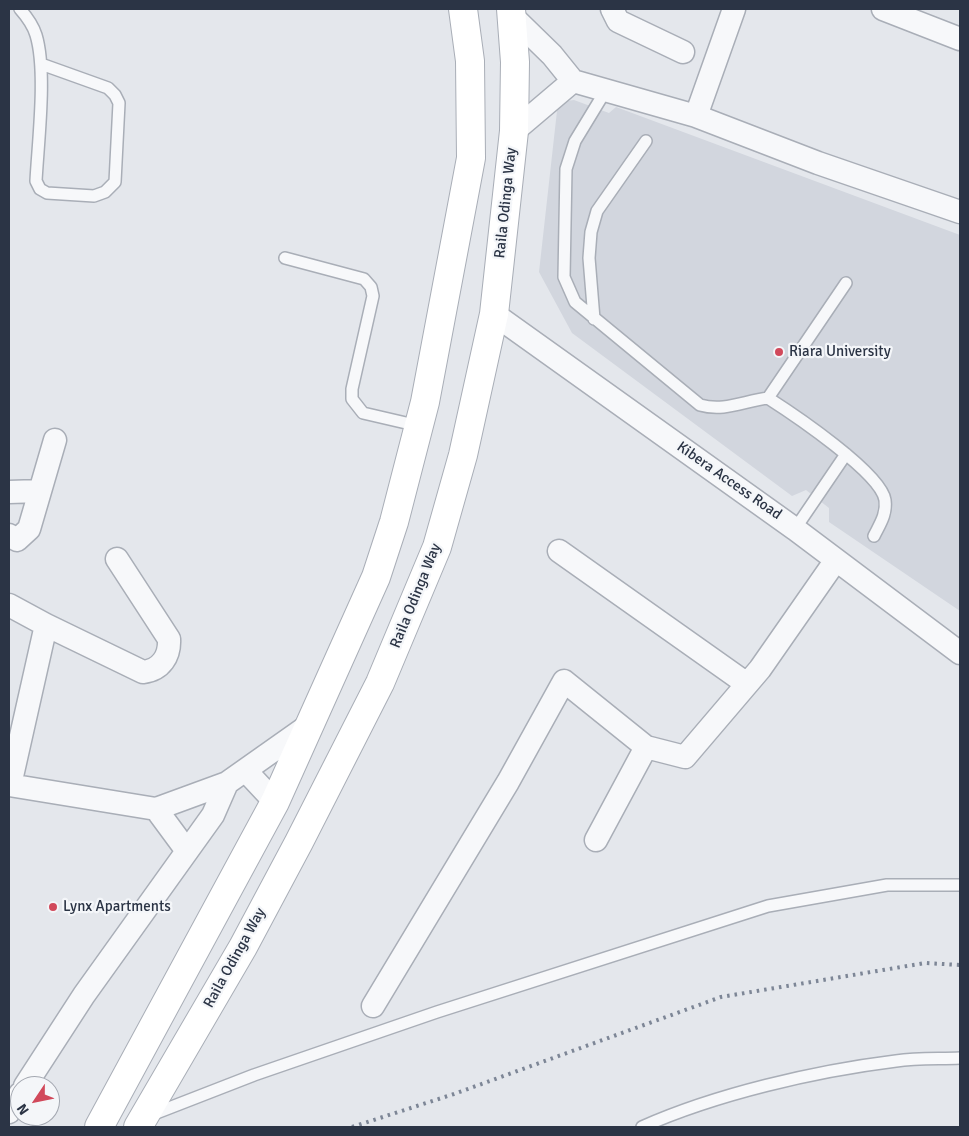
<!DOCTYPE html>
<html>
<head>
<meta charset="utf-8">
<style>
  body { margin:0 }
  #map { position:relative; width:969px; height:1136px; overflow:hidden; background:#e4e7ec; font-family:Signika,sans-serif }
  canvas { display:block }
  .frame { position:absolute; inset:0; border:10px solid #2b3445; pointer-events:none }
  .north { position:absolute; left:10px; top:1076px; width:50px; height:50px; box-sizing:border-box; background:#f4f6f9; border:1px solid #a4a8b1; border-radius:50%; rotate:236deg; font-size:14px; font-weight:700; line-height:20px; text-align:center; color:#2b3445 }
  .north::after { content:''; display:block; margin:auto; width:18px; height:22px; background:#d1495b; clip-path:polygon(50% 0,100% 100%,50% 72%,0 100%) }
</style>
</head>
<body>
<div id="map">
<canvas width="969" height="1136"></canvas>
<div class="frame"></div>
<div class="north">N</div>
</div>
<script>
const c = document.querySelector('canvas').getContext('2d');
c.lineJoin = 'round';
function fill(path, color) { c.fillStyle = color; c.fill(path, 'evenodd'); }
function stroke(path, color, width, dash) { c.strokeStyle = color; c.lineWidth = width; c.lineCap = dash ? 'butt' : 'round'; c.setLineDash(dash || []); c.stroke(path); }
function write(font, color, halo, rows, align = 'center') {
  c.font = font + ' Signika,sans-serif'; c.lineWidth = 4.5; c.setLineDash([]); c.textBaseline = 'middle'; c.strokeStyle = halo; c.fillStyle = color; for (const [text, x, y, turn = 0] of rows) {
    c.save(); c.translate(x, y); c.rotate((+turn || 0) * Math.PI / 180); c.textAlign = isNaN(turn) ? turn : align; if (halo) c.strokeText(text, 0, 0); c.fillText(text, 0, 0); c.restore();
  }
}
fill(new Path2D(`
  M 574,100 L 609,113 L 616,107 L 960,235 L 960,611 L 829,522 L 829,508 L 806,490 L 792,496 L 572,333 L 539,272 L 558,102 Z`), '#d2d6de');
const service = new Path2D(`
  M 20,9 C 27,17 33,25 36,35 C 47,71 38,142 36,181 L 40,189 L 47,193 L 94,196 L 105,192 L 115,182 L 119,103 L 115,95 L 108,88 L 41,64
  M 606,90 L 575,141 L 566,169 L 564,277 L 575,302 L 700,405 C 724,412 744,401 768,398 C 793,414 881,473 885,500 C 887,514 880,524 874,536
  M 285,258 L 364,279 L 371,287 L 373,296 L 352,389 L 352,399 L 363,413 L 419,426
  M 594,319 L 589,258 L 591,232 L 597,211 L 646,141
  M 768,398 L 846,283
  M 795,529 L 846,454
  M 151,1115 L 254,1075 L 437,1012 L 768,906 L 887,885 L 960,885
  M 642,1127 C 716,1094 815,1071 896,1061 C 917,1058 939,1059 960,1058`);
const minor = new Path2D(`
  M 612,9 L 618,21 L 683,52
  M 883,9 L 960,39
  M 513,17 L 552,55 L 573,81 L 696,116 L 818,163 L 960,212
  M 696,116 L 734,9
  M 514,131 L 573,81
  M 494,314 L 795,529 L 960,653
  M 9,492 L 40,491
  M 9,535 L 17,540 L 29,529 L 55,440
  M 559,551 L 747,684
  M 9,605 L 46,625 L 143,672 C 161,670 170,656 169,639 L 117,559
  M 246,771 L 275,802
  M 9,785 L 156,809 L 227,783 L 312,723
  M 10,785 L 46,625
  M 156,809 L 187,851
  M 596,840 L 646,747 L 685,757 L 760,669 L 836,560
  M 373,1006 L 508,782 L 564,681 L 646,747
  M 25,1086 L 84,995 L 213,815 L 227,783
  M 9,1112 L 20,1094`);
const secondary = new Path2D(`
  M 99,1127 L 275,802 L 376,577 L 394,522 L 425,402 L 471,158 L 470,61 L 463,9
  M 138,1127 L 243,947 L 299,842 L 380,683 L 437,547 L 463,455 L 494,314 L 514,131 L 515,62 L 511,9`);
stroke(service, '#a9aeb7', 14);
stroke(minor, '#a9aeb7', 25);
stroke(secondary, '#a9aeb7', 30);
stroke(service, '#f7f8fa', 11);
stroke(minor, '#f7f8fa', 22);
stroke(secondary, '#fff', 28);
stroke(new Path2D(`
  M 352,1127 L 454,1094 L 721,997 L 925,963 L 960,965`), '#7d8696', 4, [2.5, 5]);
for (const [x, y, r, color] of [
  [779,352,5,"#d1495b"],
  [53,907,5,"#d1495b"]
]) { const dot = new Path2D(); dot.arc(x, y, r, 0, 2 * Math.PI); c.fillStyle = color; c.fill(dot); stroke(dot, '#f4f6f9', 2); }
write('15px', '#2b3445', '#f4f6f9', [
  ["Raila Odinga Way",506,203,-84],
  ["Kibera Access Road",729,481,35],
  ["Raila Odinga Way",416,596,-68],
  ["Raila Odinga Way",235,958,-61]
]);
write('15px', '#2b3445', '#f4f6f9', [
  ["Riara University",789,352],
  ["Lynx Apartments",63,907]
], 'left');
</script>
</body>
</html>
